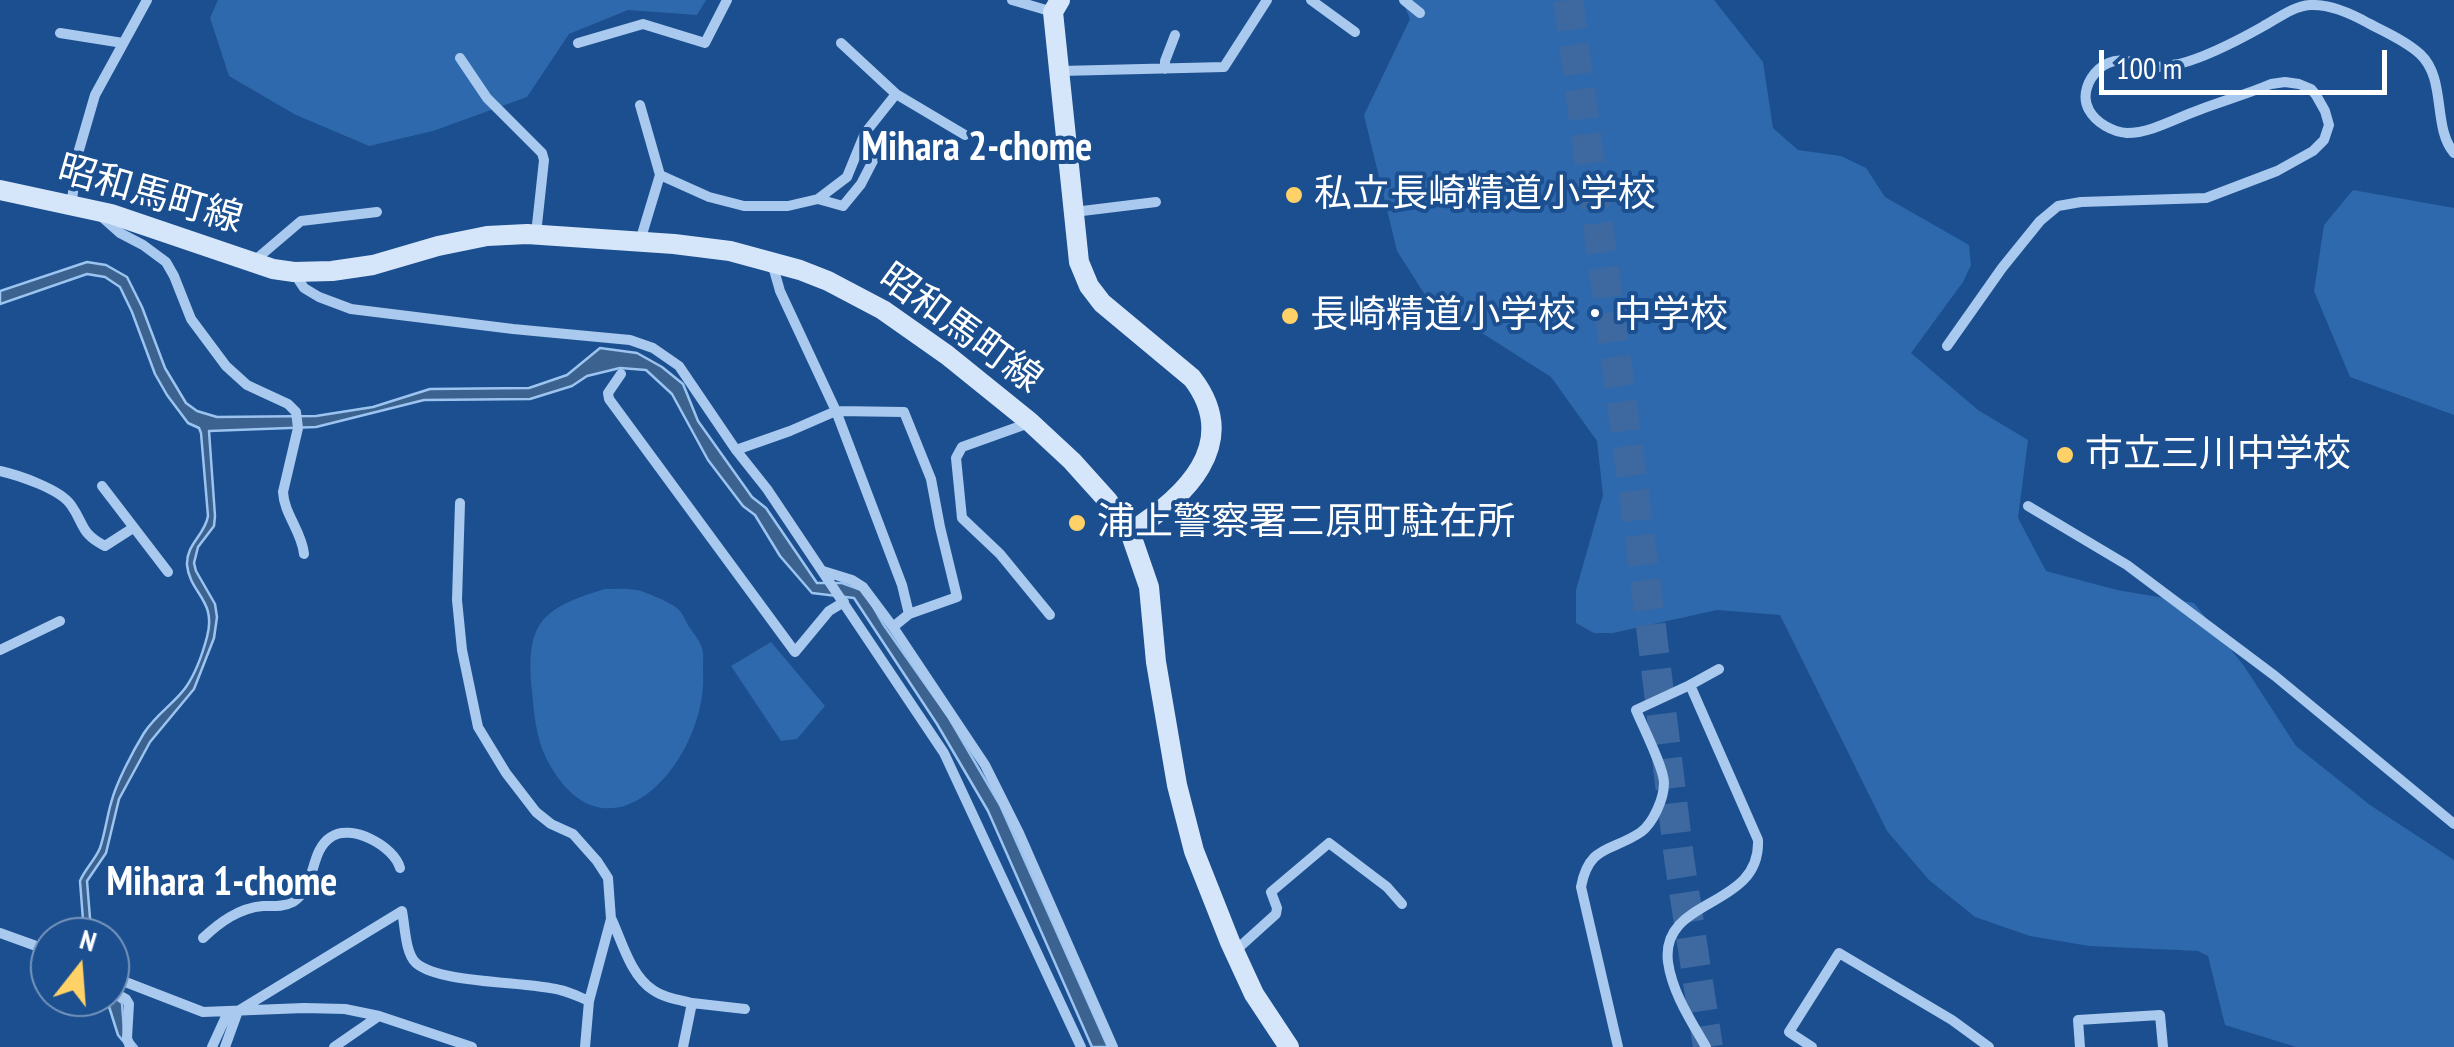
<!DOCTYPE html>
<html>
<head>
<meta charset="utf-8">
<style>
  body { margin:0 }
  #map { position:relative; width:2454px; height:1047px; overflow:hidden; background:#1b4f8f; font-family:"PT Sans Narrow",sans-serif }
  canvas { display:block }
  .north { position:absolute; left:30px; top:917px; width:100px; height:100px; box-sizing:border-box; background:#1b4f8f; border:2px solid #7695bc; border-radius:50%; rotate:17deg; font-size:28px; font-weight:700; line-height:40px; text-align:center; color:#fff }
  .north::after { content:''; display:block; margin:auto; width:35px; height:45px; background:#ffd166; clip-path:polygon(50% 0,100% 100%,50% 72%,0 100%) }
  .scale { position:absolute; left:2099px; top:50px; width:288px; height:45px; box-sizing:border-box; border:5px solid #fff; border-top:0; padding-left:12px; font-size:30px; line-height:35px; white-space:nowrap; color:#fff; -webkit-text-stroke:8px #1b4f8f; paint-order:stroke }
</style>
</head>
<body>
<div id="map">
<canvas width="2454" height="1047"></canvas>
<div class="north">N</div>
<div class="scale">100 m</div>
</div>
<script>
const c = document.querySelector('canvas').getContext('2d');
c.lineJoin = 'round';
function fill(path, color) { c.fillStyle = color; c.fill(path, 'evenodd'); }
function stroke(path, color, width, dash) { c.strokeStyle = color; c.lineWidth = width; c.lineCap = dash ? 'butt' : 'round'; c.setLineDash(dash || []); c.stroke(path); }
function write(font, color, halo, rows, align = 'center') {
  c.font = font + ' "PT Sans Narrow","Noto Sans JP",sans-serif'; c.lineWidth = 8; c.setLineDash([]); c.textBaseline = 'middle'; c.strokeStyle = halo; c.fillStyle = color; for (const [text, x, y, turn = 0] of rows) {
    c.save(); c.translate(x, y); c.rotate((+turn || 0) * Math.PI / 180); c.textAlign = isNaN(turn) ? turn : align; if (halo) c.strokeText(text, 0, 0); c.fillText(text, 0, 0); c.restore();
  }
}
fill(new Path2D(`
  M 218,0 L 706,0 L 697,15 L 628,10 L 569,34 L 527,97 L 433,131 L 369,146 L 294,114 L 229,76 L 210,18 Z
  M 1402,0 L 1714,0 L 1763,62 L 1773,128 L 1798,150 L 1841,156 L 1866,168 L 1885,197 L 1969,245 L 1971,265 L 1963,282 L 1911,353 L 1978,410 L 2028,440 L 2018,518 L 2046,571 L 2117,590 L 2194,603 L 2244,666 L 2296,746 L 2370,805 L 2454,860 L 2454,1047 L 2296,1047 L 2225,1025 L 2208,956 L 2198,951 L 2089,946 L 2030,936 L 1975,917 L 1929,880 L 1887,831 L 1780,615 L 1717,610 L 1613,633 L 1594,633 L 1576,623 L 1576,590 L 1603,495 L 1597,441 L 1551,377 L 1427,298 L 1397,251 L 1364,115 L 1410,19 Z
  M 2353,190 L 2454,208 L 2454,415 L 2350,377 L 2314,291 L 2324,225 Z
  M 605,589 C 615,589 626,588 636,590 C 644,591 672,603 678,609 C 683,613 686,623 690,628 C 694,634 700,641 702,648 C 704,654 703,664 703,671 C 709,759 607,877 546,758 C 536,737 534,714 532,691 C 525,622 542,608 605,589 Z
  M 771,642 L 825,706 L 797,739 L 781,741 L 731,666 Z`), '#2e69ad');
const water = new Path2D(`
  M 87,262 L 106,265 L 127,277 L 142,307 L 165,368 L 186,403 L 197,411 L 217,417 L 316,416 L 373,407 L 430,389 L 529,388 L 567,375 L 600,348 L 637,353 L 662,367 L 683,384 L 698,421 L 752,497 L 766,508 L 817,583 L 842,583 L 864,591 L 883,624 L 949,718 L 1000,805 L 1108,1047 L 1092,1047 L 988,811 L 937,724 L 854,598 L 812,593 L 780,556 L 755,515 L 743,506 L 708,460 L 672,394 L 646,370 L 620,368 L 587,376 L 572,386 L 530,399 L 424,400 L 316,427 L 209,431 L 215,516 L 214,526 L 198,547 L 194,563 L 196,571 L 215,604 L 217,617 L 214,638 L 194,689 L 150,742 L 119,799 L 106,853 L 87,881 L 90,918 L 96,937 L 88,937 L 83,920 L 80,881 C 85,869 95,860 100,848 C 105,833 107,817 111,803 C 116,783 133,751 144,733 C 157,713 174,704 186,687 C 195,674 203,652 207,637 C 217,600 190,594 187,565 C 186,544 205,535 208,516 L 201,433 L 199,428 L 188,423 L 167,395 L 155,374 L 132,312 L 120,287 L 105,277 L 87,274 L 0,304 L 0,291 Z
  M 110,983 L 115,998 L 122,1003 L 124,1031 L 137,1047 L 128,1047 L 118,1035 L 106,997 L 110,997 Z`);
fill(water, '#3c6290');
stroke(water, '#9cc4f0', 2.5);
stroke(new Path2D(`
  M 1568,0 L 1644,569 L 1679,858 L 1708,1047`), '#3d69a0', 30, [30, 15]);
stroke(new Path2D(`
  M 1012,0 L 1053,12
  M 1311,0 L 1355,32
  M 1404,0 L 1420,13
  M 60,33 L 123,43
  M 578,43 L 643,24 L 705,43 L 727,0
  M 841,43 L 896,94 L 965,135
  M 460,58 L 487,98 L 542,153 L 544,160 L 536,234
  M 1165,69 L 1165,61 L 1175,35
  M 1061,71 L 1224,67 L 1267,0
  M 640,105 L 660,175 L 709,197 L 744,206 L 788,206 L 818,199 L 847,177 L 865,133 L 896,94
  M 818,199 L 843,206 L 861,184 L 876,155
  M 71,206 L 79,150 L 95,95 L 147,0
  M 1074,212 L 1156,202
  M 102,217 L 120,233 L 143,245 L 166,262 L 174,276 L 191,319 L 226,366 L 247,385 L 288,404 L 296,412 L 298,428 L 283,492 C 284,514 302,532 304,554
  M 640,241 L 660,175
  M 254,261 L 301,221 L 377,212
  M 772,263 L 780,291 L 836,411 L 902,585 L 909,614 L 893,627
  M 294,273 L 304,288 L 319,297 L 351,309 L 513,329 L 630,340 L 653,348 L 679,366 L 736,450 L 767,489 L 944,753 L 1081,1047
  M 1947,346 L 2002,268 L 2040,221 L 2058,206 L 2081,202 L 2206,198 L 2277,171 L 2313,151 L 2324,140 L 2329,125 L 2325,111 L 2316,95 L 2311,89 L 2299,84 L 2285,82 L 2271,84 C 2247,94 2223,101 2199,110 C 2176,118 2151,133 2127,133 C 2113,132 2096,123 2089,110 C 2081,96 2088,79 2099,69 C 2117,53 2135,64 2156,67 C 2164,67 2171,65 2179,64 C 2207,57 2237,41 2262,27 C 2277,19 2293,6 2310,5 C 2330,4 2352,14 2368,23 C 2385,32 2406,41 2420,54 C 2447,79 2432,127 2454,153
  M 621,374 L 608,393 L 609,399 L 795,652 L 829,611 L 844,602
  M 1029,423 L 962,447 L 956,458 L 962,518 L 1000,554 L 1050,615
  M 736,450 L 790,431 L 836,411 L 904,412 L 931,479 L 940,527 L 957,597 L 909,614
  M 0,471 C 18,475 60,489 71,505 C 85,525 80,533 105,546 L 133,528
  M 102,486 L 168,572
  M 460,503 L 457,600 L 462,650 L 478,727 L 506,773 L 536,812 L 551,824 L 573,834 L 597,861 L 608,878 L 611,919 L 589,1001 L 585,1047
  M 2028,506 L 2127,565 L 2275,676 L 2454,824
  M 823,571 L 852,580 L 863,587 L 893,627 L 985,765 L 1019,833 L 1113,1047
  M 0,650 L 60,621
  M 1690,685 L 1719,669
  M 612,920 C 622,942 631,976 653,990 C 664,998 679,1000 692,1003 L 683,1047
  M 0,933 L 50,951
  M 203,938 C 220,922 239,908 263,906 C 273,906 284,907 293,902 C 317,887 309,851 331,837 C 351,823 394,846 400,868
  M 1235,951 L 1276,914 L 1277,908 L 1271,892 L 1329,843 L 1387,887 L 1402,904
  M 110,976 L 203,1012 L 304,1008 L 345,1009 L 379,1016 L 472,1047
  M 110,990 L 126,999 L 129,1004 L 127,1038 L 130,1047
  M 692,1003 L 745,1009
  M 212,1047 L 228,1012
  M 225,1047 L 238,1011 L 402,911 C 405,925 405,953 416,963 C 440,984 526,981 560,990 C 570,992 579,997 589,1001
  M 334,1047 L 379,1016
  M 1618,1047 L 1581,887 C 1589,844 1612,852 1641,832 C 1653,823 1664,799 1664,783 C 1664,768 1643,727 1636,710 L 1690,685 L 1758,840 C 1761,910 1660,896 1668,962 C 1672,992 1691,1021 1706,1047
  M 1812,1047 L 1789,1032 L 1839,953 L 1952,1020 L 1989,1047
  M 2080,1047 L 2078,1020 L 2160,1015 L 2163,1047`), '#a9c9ee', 10);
stroke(new Path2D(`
  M 1060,0 L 1053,12 L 1079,262 L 1089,286 L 1102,303 L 1192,378 C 1243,444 1184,498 1130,532
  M 0,190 L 111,214 L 273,269 L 294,272 L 332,271 L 373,265 L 438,246 L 487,236 L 527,234 L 674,244 L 730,251 L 800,270 L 828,281 L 883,310 L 947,355 L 1030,422 L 1072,461 L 1108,501 L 1130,532 L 1149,587 L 1156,662 L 1177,785 L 1194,851 L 1230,942 L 1254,994 L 1289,1047`), '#d6e6fa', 20);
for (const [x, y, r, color] of [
  [1294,195,10,"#ffd166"],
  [1290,316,10,"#ffd166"],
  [2065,455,10,"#ffd166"],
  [1077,523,10,"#ffd166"]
]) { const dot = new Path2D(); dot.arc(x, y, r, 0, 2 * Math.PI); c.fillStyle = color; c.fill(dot); stroke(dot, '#1b4f8f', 4); }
write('38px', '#fff', '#1b4f8f', [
  ["昭和馬町線",150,195,16],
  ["昭和馬町線",960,329,36]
]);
write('38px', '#fff', '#1b4f8f', [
  ["私立長崎精道小学校",1314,195],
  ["長崎精道小学校・中学校",1310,316],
  ["市立三川中学校",2085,455],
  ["浦上警察署三原町駐在所",1097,523]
], 'left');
write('bold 40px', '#fff', '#1b4f8f', [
  ["Mihara 2-chome",977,149],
  ["Mihara 1-chome",222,884]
]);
</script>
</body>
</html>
